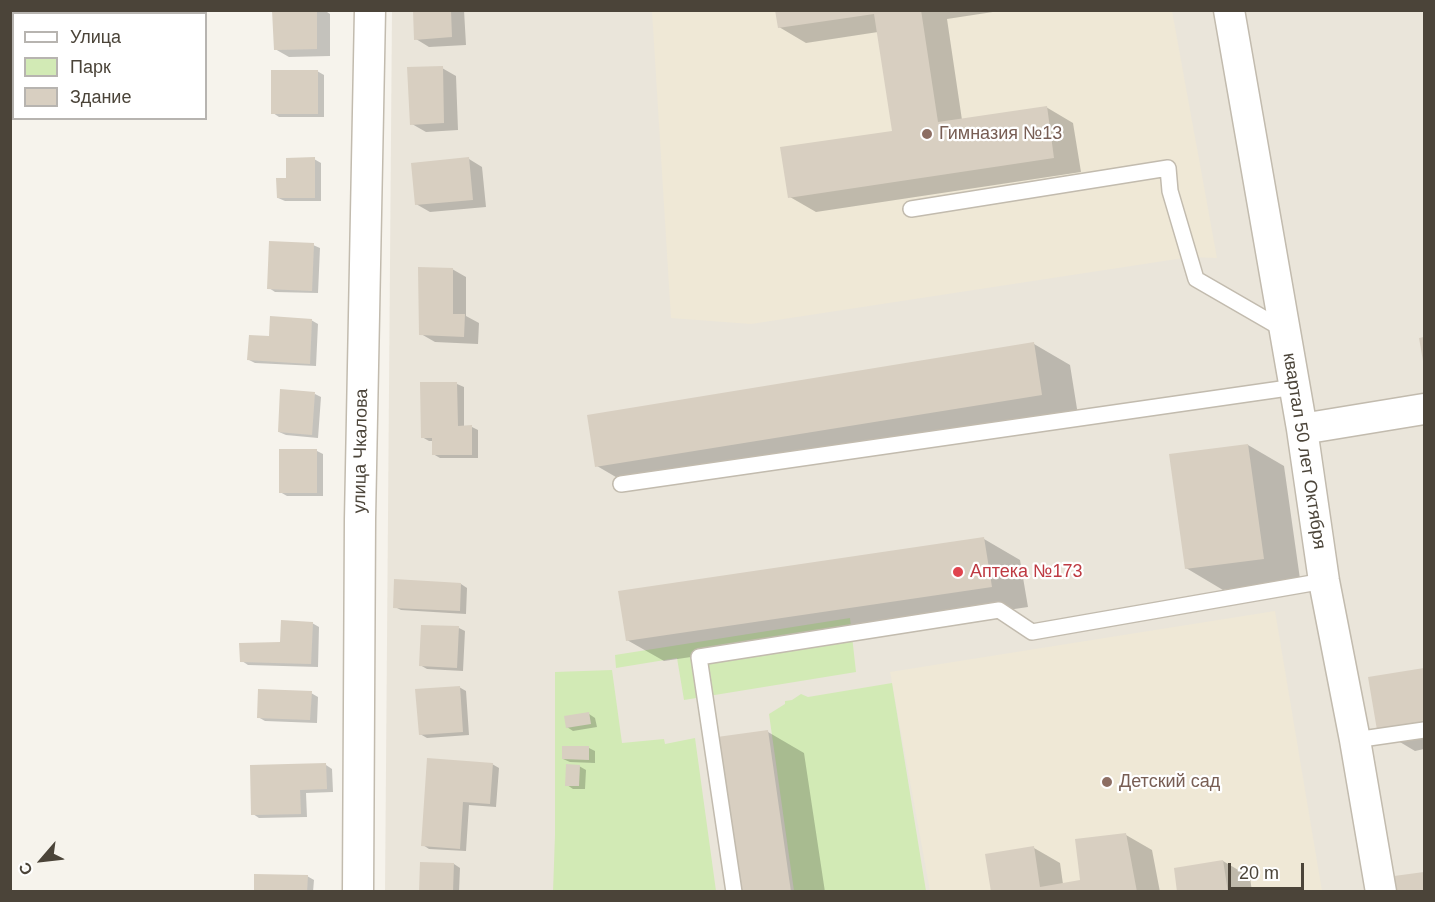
<!DOCTYPE html>
<html>
<head>
<meta charset="utf-8">
<style>
  body { margin:0 }
  #map { position:relative; width:1435px; height:902px; overflow:hidden; background:#f6f3ec; font-family:Arial,sans-serif }
  canvas { display:block }
  .frame { position:absolute; inset:0; border:12px solid #4b4439; pointer-events:none }
  .legend { position:absolute; left:12px; top:12px; width:195px; height:108px; box-sizing:border-box; background:#fff; border:2px solid #b7b4b0; margin:0; padding:8px 10px; list-style:none; font-size:18px; color:#4b4439 }
  .legend li { display:flex; align-items:center; gap:12px; height:30px }
  .legend b { width:30px; border:2px solid #b7b4b0 }
  .north { position:absolute; left:12px; top:830px; width:60px; height:60px; -webkit-text-stroke:4px #fff; paint-order:stroke; rotate:242deg; font-size:16px; font-weight:700; line-height:24px; text-align:center; color:#4b4439 }
  .north::after { content:''; display:block; margin:auto; width:21px; height:27px; background:#4b4439; clip-path:polygon(50% 0,100% 100%,50% 72%,0 100%) }
  .scale { position:absolute; left:1228px; top:863px; width:76px; height:27px; box-sizing:border-box; border:3px solid #4b4439; border-top:0; padding-left:8px; font-size:18px; line-height:21px; white-space:nowrap; color:#4b4439; -webkit-text-stroke:4px #fff; paint-order:stroke }
</style>
</head>
<body>
<div id="map">
<canvas width="1435" height="902"></canvas>
<div class="frame"></div>
<ul class="legend">
<li><b style="height:8px;background:#fff"></b>Улица</li>
<li><b style="height:16px;background:#d2eab5"></b>Парк</li>
<li><b style="height:16px;background:#d8cfc1"></b>Здание</li>
</ul>
<div class="north">С</div>
<div class="scale">20 m</div>
</div>
<script>
const c = document.querySelector('canvas').getContext('2d');
c.lineJoin = 'round';
function fill(path, color) { c.fillStyle = color; c.fill(path, 'evenodd'); }
function stroke(path, color, width, dash) { c.strokeStyle = color; c.lineWidth = width; c.lineCap = dash ? 'butt' : 'round'; c.setLineDash(dash || []); c.stroke(path); }
function write(font, color, halo, rows, align = 'center') {
  c.font = font + ' Arial,sans-serif'; c.lineWidth = 4.5; c.setLineDash([]); c.textBaseline = 'middle'; c.strokeStyle = halo; c.fillStyle = color; for (const [text, x, y, turn = 0] of rows) {
    c.save(); c.translate(x, y); c.rotate((+turn || 0) * Math.PI / 180); c.textAlign = isNaN(turn) ? turn : align; if (halo) c.strokeText(text, 0, 0); c.fillText(text, 0, 0); c.restore();
  }
}
fill(new Path2D(`
  M 392,11 L 1424,11 L 1424,891 L 385,892 Z`), '#eae5da');
fill(new Path2D(`
  M 652,11 L 1172,11 L 1217,258 L 1190,257 L 751,324 L 671,318 Z
  M 1275,611 L 1322,891 L 930,891 L 890,672 Z`), '#efe8d6');
fill(new Path2D(`
  M 850,618 L 856,672 L 684,700 L 677,658 L 616,668 L 615,655 Z
  M 612,670 L 622,743 L 664,739 L 665,744 L 695,738 L 716,891 L 553,892 L 555,835 L 555,672 Z
  M 892,683 L 926,891 L 794,891 L 769,714 L 785,704 L 785,701 L 792,700 L 801,694 L 808,697 Z`), '#d2eab5');
fill(new Path2D(`
  M 273,10 L 324,10 L 330,14 L 330,56 L 289,57 L 275,49 Z
  M 415,10 L 464,10 L 466,45 L 429,47 L 416,39 Z
  M 777,10 L 1006,10 L 947,19 L 962,120 L 1046,107 L 1073,123 L 1081,172 L 816,212 L 790,197 L 894,132 L 878,32 L 806,43 L 779,27 Z
  M 442,68 L 456,76 L 458,130 L 426,132 L 412,124 Z
  M 317,71 L 324,75 L 324,117 L 279,117 L 273,113 Z
  M 314,159 L 321,163 L 321,201 L 285,201 L 278,198 L 287,180 Z
  M 469,159 L 482,167 L 486,207 L 430,212 L 416,204 Z
  M 313,245 L 320,248 L 318,293 L 275,292 L 269,288 Z
  M 452,269 L 466,277 L 466,316 L 479,323 L 478,344 L 435,342 L 421,334 Z
  M 311,320 L 318,324 L 316,366 L 255,363 L 249,360 L 271,337 Z
  M 1034,344 L 1070,365 L 1078,415 L 633,487 L 597,466 Z
  M 422,384 L 457,384 L 464,387 L 464,427 L 472,427 L 478,430 L 478,458 L 440,458 L 433,454 L 433,441 L 429,441 L 422,437 Z
  M 315,394 L 321,397 L 318,438 L 286,435 L 279,432 Z
  M 1248,445 L 1284,466 L 1300,579 L 1223,590 L 1186,568 Z
  M 317,451 L 323,454 L 323,496 L 287,496 L 280,492 Z
  M 984,539 L 1020,560 L 1028,607 L 664,661 L 627,640 Z
  M 461,584 L 467,588 L 466,614 L 401,610 L 395,607 Z
  M 312,623 L 319,627 L 318,667 L 248,665 L 242,661 L 281,644 Z
  M 459,628 L 465,631 L 463,671 L 427,669 L 420,665 Z
  M 1424,669 L 1424,749 L 1415,751 L 1378,729 L 1370,678 Z
  M 459,687 L 466,691 L 469,735 L 427,738 L 420,734 Z
  M 311,693 L 318,697 L 317,723 L 265,721 L 258,717 Z
  M 589,714 L 595,718 L 597,727 L 573,731 L 567,727 Z
  M 768,732 L 804,753 L 825,892 L 740,892 Z
  M 589,748 L 595,751 L 595,763 L 570,762 L 563,759 Z
  M 492,764 L 499,768 L 496,807 L 469,805 L 466,851 L 429,849 L 423,845 Z
  M 326,765 L 332,769 L 333,792 L 306,793 L 307,817 L 259,818 L 253,814 Z
  M 579,766 L 586,770 L 585,789 L 573,789 L 567,785 Z
  M 1126,835 L 1152,850 L 1160,892 L 993,892 L 1034,848 L 1060,863 L 1063,884 L 1081,881 Z
  M 1223,861 L 1250,877 L 1252,892 L 1178,892 Z
  M 422,863 L 454,864 L 460,868 L 459,892 L 421,892 Z
  M 307,876 L 314,880 L 313,892 L 256,892 Z`), '#0003');
fill(new Path2D(`
  M 272,10 L 317,10 L 317,49 L 274,50 Z
  M 413,10 L 451,10 L 452,37 L 414,40 Z
  M 775,10 L 921,10 L 938,122 L 1047,106 L 1054,158 L 788,198 L 780,147 L 892,131 L 874,14 L 778,28 Z
  M 443,66 L 444,123 L 410,125 L 407,67 Z
  M 271,70 L 318,70 L 318,114 L 271,114 Z
  M 315,157 L 315,198 L 277,198 L 276,178 L 286,178 L 286,158 Z
  M 469,157 L 473,200 L 415,205 L 411,163 Z
  M 269,241 L 314,243 L 312,291 L 267,289 Z
  M 418,267 L 453,268 L 453,314 L 465,314 L 464,337 L 419,335 Z
  M 270,316 L 312,319 L 310,364 L 247,360 L 249,335 L 269,336 Z
  M 1424,337 L 1424,361 L 1423,361 L 1419,338 Z
  M 1034,342 L 1042,395 L 595,467 L 587,415 Z
  M 420,382 L 457,382 L 458,426 L 472,425 L 472,455 L 432,455 L 432,438 L 421,438 Z
  M 280,389 L 315,392 L 312,435 L 278,432 Z
  M 1248,444 L 1264,559 L 1185,569 L 1169,454 Z
  M 279,449 L 317,449 L 317,493 L 279,493 Z
  M 984,537 L 992,587 L 626,641 L 618,591 Z
  M 394,579 L 461,583 L 460,611 L 393,608 Z
  M 281,620 L 313,622 L 311,664 L 240,662 L 239,643 L 280,642 Z
  M 421,625 L 459,626 L 457,668 L 419,666 Z
  M 1424,668 L 1424,723 L 1377,730 L 1368,677 Z
  M 460,686 L 463,732 L 419,735 L 415,689 Z
  M 258,689 L 312,691 L 310,720 L 257,718 Z
  M 589,712 L 591,724 L 566,728 L 564,716 Z
  M 768,730 L 791,892 L 739,892 L 717,737 Z
  M 562,746 L 589,746 L 589,760 L 562,759 Z
  M 427,758 L 493,763 L 490,804 L 463,802 L 460,849 L 421,846 Z
  M 326,763 L 327,789 L 300,790 L 301,814 L 251,815 L 250,765 Z
  M 566,764 L 580,765 L 579,786 L 565,786 Z
  M 1126,833 L 1137,892 L 991,892 L 985,854 L 1034,846 L 1040,887 L 1080,880 L 1075,839 Z
  M 1223,860 L 1228,892 L 1177,892 L 1174,868 Z
  M 420,862 L 454,863 L 453,892 L 419,892 Z
  M 1424,872 L 1424,892 L 1396,892 L 1394,876 Z
  M 254,874 L 308,875 L 307,892 L 254,892 Z`), '#d8cfc1');
const lane = new Path2D(`
  M 911,209 L 1168,168 L 1170,191 L 1196,279 L 1286,331
  M 621,484 L 1295,387
  M 1355,740 L 1424,730
  M 734,892 L 699,657 L 999,610 L 1032,632 L 1324,581`);
const street = new Path2D(`
  M 1229,10 L 1302,429 L 1324,581 L 1355,740 L 1381,892
  M 1302,429 L 1424,409
  M 358,892 L 360,519 L 370,10`);
stroke(lane, '#c2bbae', 18);
stroke(street, '#c2bbae', 33);
stroke(lane, '#fff', 15);
stroke(street, '#fff', 30);
for (const [x, y, r, color] of [
  [927,134,6,"#8d6e63"],
  [958,572,6,"#e0444e"],
  [1107,782,6,"#8d6e63"]
]) { const dot = new Path2D(); dot.arc(x, y, r, 0, 2 * Math.PI); c.fillStyle = color; c.fill(dot); stroke(dot, '#fff', 2); }
write('18px', '#785e54', '#fff', [
  ["Гимназия №13",939,134],
  ["Детский сад",1119,782]
], 'left');
write('18px', '#4b4439', '#fff', [
  ["улица Чкалова",361,451,-89],
  ["квартал 50 лет Октября",1304,451,81]
]);
write('18px', '#be3a42', '#fff', [
  ["Аптека №173",970,572]
], 'left');
</script>
</body>
</html>
